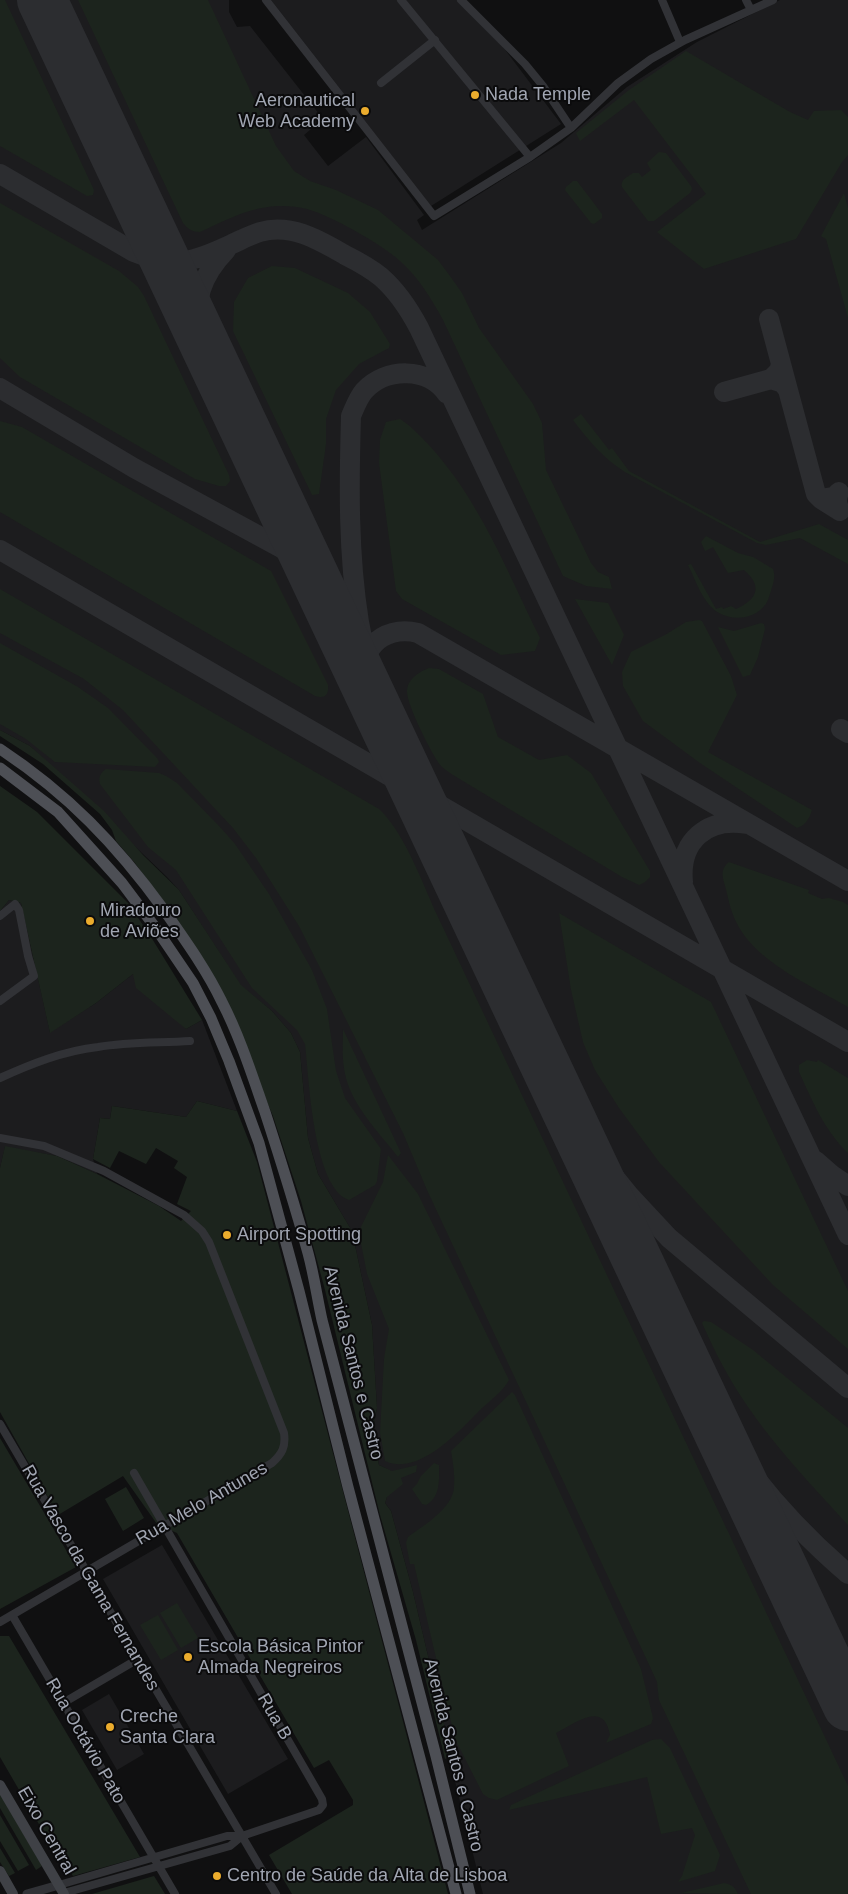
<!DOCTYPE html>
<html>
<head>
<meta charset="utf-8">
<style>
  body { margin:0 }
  canvas { display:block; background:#101011 }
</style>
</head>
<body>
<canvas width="848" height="1894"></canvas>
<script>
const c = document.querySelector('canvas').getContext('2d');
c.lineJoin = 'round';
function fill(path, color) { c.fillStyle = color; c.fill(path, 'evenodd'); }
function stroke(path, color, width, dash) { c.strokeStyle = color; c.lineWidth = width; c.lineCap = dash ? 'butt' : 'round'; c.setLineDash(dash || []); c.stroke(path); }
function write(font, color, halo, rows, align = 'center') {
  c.font = font + ' Helvetica,sans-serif'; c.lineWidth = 4; c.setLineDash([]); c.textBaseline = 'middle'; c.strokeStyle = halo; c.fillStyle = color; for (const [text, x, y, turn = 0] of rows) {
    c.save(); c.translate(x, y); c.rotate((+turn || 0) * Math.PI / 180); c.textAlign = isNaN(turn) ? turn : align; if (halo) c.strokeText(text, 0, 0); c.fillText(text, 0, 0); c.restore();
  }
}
fill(new Path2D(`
  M 0,0 L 229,0 L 229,12 L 237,27 L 250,26 L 323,119 L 304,135 L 328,166 L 366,137 L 424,215 L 417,220 L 422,230 L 561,143 L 627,87 L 697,42 L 780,0 L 848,0 L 848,1894 L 483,1894 L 451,1765 L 447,1737 L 413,1592 L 391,1511 L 385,1503 L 395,1473 L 379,1465 L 373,1429 L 377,1408 L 372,1325 L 352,1231 L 318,1174 L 308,1138 L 300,1052 L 291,1033 L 272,1011 L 241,986 L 179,890 L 167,877 L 30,746 L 0,730 Z
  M 271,0 L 457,0 L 503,47 L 561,124 L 431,206 Z
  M 9,900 L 21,903 L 50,1032 L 96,1003 L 133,974 L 186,1029 L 202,1020 L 237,1111 L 197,1101 L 186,1117 L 112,1106 L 110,1119 L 100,1118 L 93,1159 L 97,1174 L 57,1156 L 5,1147 L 0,1168 L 0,911 Z
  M 162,1545 L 288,1759 L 228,1794 L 103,1579 Z
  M 109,1694 L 144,1754 L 117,1770 L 82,1710 Z`), '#1c1c1e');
fill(new Path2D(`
  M 0,0 L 5,0 L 87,175 L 94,190 L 93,195 L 87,196 L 0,146 Z
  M 78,0 L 208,0 L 276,146 L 294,171 L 310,181 L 336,190 L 378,210 L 438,260 L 450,276 L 462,293 L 479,328 L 533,404 L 542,423 L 546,470 L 591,563 L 598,572 L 609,577 L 612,589 L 586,586 L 563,576 L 443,320 C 431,298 419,278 400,261 C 383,245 330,215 307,209 C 296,206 279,205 268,207 C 244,210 222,222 200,232 C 192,232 188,229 183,223 Z
  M 686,51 L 790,112 L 808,120 L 814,111 L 841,110 L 848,117 L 848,155 L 842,162 L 796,239 L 704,269 L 657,232 L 706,194 L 634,100 L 580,141 L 576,133 L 629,90 Z
  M 659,152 L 666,153 L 691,186 L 692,189 L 690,193 L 654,221 L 648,221 L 622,187 C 620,180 627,177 633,173 L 639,173 L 642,177 L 651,170 L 647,163 Z
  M 573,181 L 577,181 L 602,214 L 602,218 L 594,224 L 591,223 L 565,190 L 566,187 Z
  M 844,193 L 848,208 L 848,318 L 826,239 L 821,236 Z
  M 0,203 L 119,271 L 138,287 L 144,296 L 229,475 L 230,481 L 226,486 L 219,486 L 195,479 L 20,377 L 0,358 Z
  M 272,266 L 295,268 L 348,293 L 370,312 L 390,344 L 389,348 L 359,364 L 336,390 L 326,419 L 326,444 L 319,494 L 312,495 L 233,331 L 234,302 L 248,278 Z
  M 581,414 L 609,450 L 612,448 L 629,471 L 760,542 L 819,524 L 848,540 L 848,564 L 800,538 L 766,545 L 757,543 L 625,472 C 604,459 588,440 573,420 Z
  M 400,419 C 411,426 419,435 428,444 C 479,499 507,571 540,638 L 535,651 L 501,655 L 402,599 L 396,591 L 379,463 L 380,440 L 386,422 Z
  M 0,421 L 22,427 L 271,571 L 328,685 C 329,695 325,699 315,696 L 0,512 Z
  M 706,536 L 738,553 L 753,557 L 773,569 C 776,577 773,584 771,591 C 769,596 768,602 765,605 C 755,619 733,621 719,613 C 703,604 696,581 688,565 L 691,564 L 716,609 L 722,607 L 723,609 L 731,606 L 736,609 C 756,600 764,587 744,570 L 728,573 L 713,547 L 705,551 L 701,542 Z
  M 0,589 L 379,809 C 405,833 423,885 438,917 L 848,1786 L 848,1894 L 751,1894 L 659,1700 L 657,1682 L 646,1658 L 427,1190 L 403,1133 L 299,926 L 256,858 L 233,828 L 123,710 L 84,679 L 0,633 Z
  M 575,599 L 608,603 L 624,635 L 612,665 Z
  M 699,620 L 702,621 L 731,676 L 737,695 L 708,752 L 812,810 C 809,819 806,825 797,828 L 700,763 L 643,721 L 623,686 L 622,672 L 631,652 L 665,635 L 686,622 Z
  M 761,623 L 764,624 L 765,629 L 758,657 L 750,675 L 743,677 L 718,627 L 734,631 Z
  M 0,643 L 78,687 L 108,708 L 157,758 L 159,762 L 155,767 L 55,762 L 26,739 L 0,724 Z
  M 429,668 L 439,669 L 483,694 L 498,737 L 539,760 L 567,755 L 591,773 L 650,871 L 650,877 L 645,882 L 639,885 L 622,877 L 453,775 C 449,772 444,769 441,766 C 432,755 407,705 407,692 C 407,679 419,672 429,668 Z
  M 0,730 L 30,746 L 104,811 L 143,855 L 179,890 L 241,985 L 272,1011 L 291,1033 L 300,1052 L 308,1138 L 318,1174 L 352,1231 L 372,1325 L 377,1408 L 373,1429 L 379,1465 L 392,1471 L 417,1465 L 416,1472 L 401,1478 L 403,1484 L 387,1497 L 385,1503 L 391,1511 L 413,1592 L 447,1737 L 450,1757 L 445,1759 L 416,1640 L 380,1515 L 325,1290 L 301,1201 L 273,1116 L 245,1050 L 162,900 L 135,863 L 116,841 L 112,830 L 100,814 L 43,764 L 0,736 Z
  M 106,769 L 159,773 L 166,776 L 177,783 L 220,827 L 235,844 L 269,894 L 312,970 L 327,1009 L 336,1071 L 345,1098 L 381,1149 L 377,1181 L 375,1185 L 349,1200 C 313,1188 309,1078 305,1044 L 297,1030 L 252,988 L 176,870 L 148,847 L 100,784 C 98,778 100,773 106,769 Z
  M 0,786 L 37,812 L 128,903 L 151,937 L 202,1020 L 186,1029 L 136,988 L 133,974 L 96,1003 L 50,1033 L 21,903 L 9,900 L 0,911 Z
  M 729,862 L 809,890 L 808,893 L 822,899 L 829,898 L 843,902 L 848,905 L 848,1007 C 813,987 761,964 740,929 C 732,916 729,903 726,889 C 723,878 719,870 729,862 Z
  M 559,913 L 711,1002 L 848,1291 L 848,1349 L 773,1285 L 659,1162 L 619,1108 L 595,1070 L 583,1042 L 571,990 Z
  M 343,1029 L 401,1153 L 398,1157 C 378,1131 348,1102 344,1068 C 342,1056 343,1042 343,1029 Z
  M 807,1060 L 817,1062 L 818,1060 L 848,1078 L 848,1153 C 824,1130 813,1102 799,1072 L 799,1065 Z
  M 197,1101 L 237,1111 L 257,1162 L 448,1894 L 292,1894 L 269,1855 L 353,1805 L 353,1800 L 329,1760 L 314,1768 L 177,1533 L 157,1524 L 123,1476 L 58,1515 L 0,1412 L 0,1168 L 5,1146 L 57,1156 L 97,1174 L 159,1206 L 181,1221 L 191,1211 L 177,1204 L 187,1177 L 174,1168 L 178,1161 L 156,1148 L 146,1164 L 119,1151 L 110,1168 L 93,1159 L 100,1118 L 110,1119 L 112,1106 L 186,1117 Z
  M 388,1155 L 418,1194 L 509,1380 C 504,1390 491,1400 482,1408 C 460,1430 419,1477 385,1461 L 380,1433 L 384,1359 L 389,1329 L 367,1274 L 359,1233 L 360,1229 L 383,1182 Z
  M 704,1321 L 711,1322 L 753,1350 L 848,1428 L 848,1525 C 803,1476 756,1427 724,1368 C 716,1354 709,1338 702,1323 Z
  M 512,1392 L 515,1395 L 641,1669 L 653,1718 L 651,1724 L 606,1743 L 610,1735 C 604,1700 576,1723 556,1733 L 569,1766 L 497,1800 L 489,1798 L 483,1794 L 455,1739 L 414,1564 L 410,1564 L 406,1543 L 408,1537 C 423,1526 453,1508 454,1487 C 455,1475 453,1463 451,1451 Z
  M 0,1438 L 76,1567 L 0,1609 Z
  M 434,1463 L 439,1465 C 439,1479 441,1497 426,1505 L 422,1504 L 412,1489 L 417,1484 L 421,1476 Z
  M 126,1487 L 144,1518 L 123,1531 L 105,1499 Z
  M 177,1603 L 198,1638 L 181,1648 L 160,1613 Z
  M 158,1615 L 178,1650 L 161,1660 L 140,1625 Z
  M 0,1636 L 9,1636 L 140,1857 L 73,1876 L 68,1868 L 65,1869 L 0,1757 Z
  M 661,1739 L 670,1748 L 720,1855 L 715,1871 L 678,1882 L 682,1876 L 695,1835 L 692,1828 L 661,1834 L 647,1777 L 509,1810 L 511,1805 L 652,1740 Z
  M 0,1794 L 42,1866 L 36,1870 L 0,1808 Z
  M 0,1815 L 29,1865 L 18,1871 L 0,1841 Z
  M 0,1848 L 15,1873 L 9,1876 L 0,1862 Z
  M 154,1876 L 165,1894 L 92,1894 Z
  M 724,1883 C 731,1884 735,1887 738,1894 L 681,1893 Z`), '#1c241d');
stroke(new Path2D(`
  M 0,174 L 134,252 C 175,269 194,262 232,244 C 241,240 250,235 260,232 C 291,223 319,240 345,255 C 357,261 370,268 381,277 C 397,291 409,309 419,328 L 848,1235
  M 769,319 L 788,390 L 783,383 L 771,379 L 779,371 L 781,364
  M 201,337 C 192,302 201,276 226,250
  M 0,388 L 134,468 L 307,562
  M 788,390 L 816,494 L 821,499 L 840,511 C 837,504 836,500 839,492 L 834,497 L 821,499
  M 724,392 L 771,379
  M 0,550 L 848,1042
  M 367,690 C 354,653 381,624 418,633 L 848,881
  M 841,729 L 848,733
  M 396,750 C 380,708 367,666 359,622 C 348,554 349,484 351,416 C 355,407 358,398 364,391 C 386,367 428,367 447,394
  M 683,882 C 679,841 707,817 747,824
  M 561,1100 L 599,1158 L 629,1195 L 669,1238 L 848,1388
  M 816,1161 L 832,1175 L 848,1186
  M 687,1367 C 707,1404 727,1441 753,1475 C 781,1511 813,1544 848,1574`), '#2c2d30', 20);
stroke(new Path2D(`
  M 42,0 L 848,1706`), '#2c2d30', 50);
stroke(new Path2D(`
  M 266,0 L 434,216 L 530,157 L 571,128 L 618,83 L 651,59 L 685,40 L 773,0
  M 401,0 L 530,157
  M 461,0 L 525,64 L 543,86 L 571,128
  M 662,0 L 680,42
  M 746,0 L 751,10
  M 381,83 L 435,40
  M 0,916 L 15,904 L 19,910 L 28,956 L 34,976 L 0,1001
  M 0,1078 C 31,1064 63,1051 98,1047 C 128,1042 159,1043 190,1041
  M 0,1138 L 44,1146 L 104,1171 L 184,1215 L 202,1231 L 209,1242 L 284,1433 C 286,1447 282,1454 272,1463 L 0,1622
  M 0,1424 L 276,1894
  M 12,1615 L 175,1894
  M 63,1703 L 138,1659
  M 59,1885 L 227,1836 L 242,1836 L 319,1810 L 323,1805 L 322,1799 L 134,1473
  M 64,1893 L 230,1846 L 242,1836`), '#313236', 8);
stroke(new Path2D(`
  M 27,1894 L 59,1885`), '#313236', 9);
stroke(new Path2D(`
  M 0,1785 L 64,1894
  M 0,1871 L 13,1894`), '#3f4146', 10);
stroke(new Path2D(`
  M 0,749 C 68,794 116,844 164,910 C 185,940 206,969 222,1002 C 240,1037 252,1075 265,1112 C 280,1158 295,1206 308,1253 C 314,1275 317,1297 322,1320 L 436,1756 L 470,1894
  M 0,768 L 58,812 L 122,883 L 155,927 L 193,983 L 211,1018 L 229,1061 L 259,1143 L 299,1291 L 348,1487 L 456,1894`), '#4d4f55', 11);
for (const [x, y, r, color] of [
  [475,95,5,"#ebac2d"],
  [365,111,5,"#ebac2d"],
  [90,921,5,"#ebac2d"],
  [227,1235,5,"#ebac2d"],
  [188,1657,5,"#ebac2d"],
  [110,1727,5,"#ebac2d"],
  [217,1876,5,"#ebac2d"]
]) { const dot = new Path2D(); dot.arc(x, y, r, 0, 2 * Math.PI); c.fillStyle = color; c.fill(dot); stroke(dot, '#0b0b0c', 2); }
write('18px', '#a1a6b2', '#0b0b0c', [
  ["Nada Temple",485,95],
  ["Aeronautical",355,101,"right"],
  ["Web Academy",355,122,"right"],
  ["Miradouro",100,911],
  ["de Aviões",100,932],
  ["Airport Spotting",237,1235],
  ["Escola Básica Pintor",198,1647],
  ["Almada Negreiros",198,1668],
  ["Creche",120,1717],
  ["Santa Clara",120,1738],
  ["Centro de Saúde da Alta de Lisboa",227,1876]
], 'left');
write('18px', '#a1a6b2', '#0b0b0c', [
  ["Avenida Santos e Castro",353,1363,76],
  ["Rua Melo Antunes",202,1504,-30],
  ["Rua Vasco da Gama Fernandes",90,1578,60],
  ["Rua B",274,1717,60],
  ["Rua Octávio Pato",85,1741,60],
  ["Avenida Santos e Castro",453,1755,76],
  ["Eixo Central",46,1831,60]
]);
</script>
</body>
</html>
